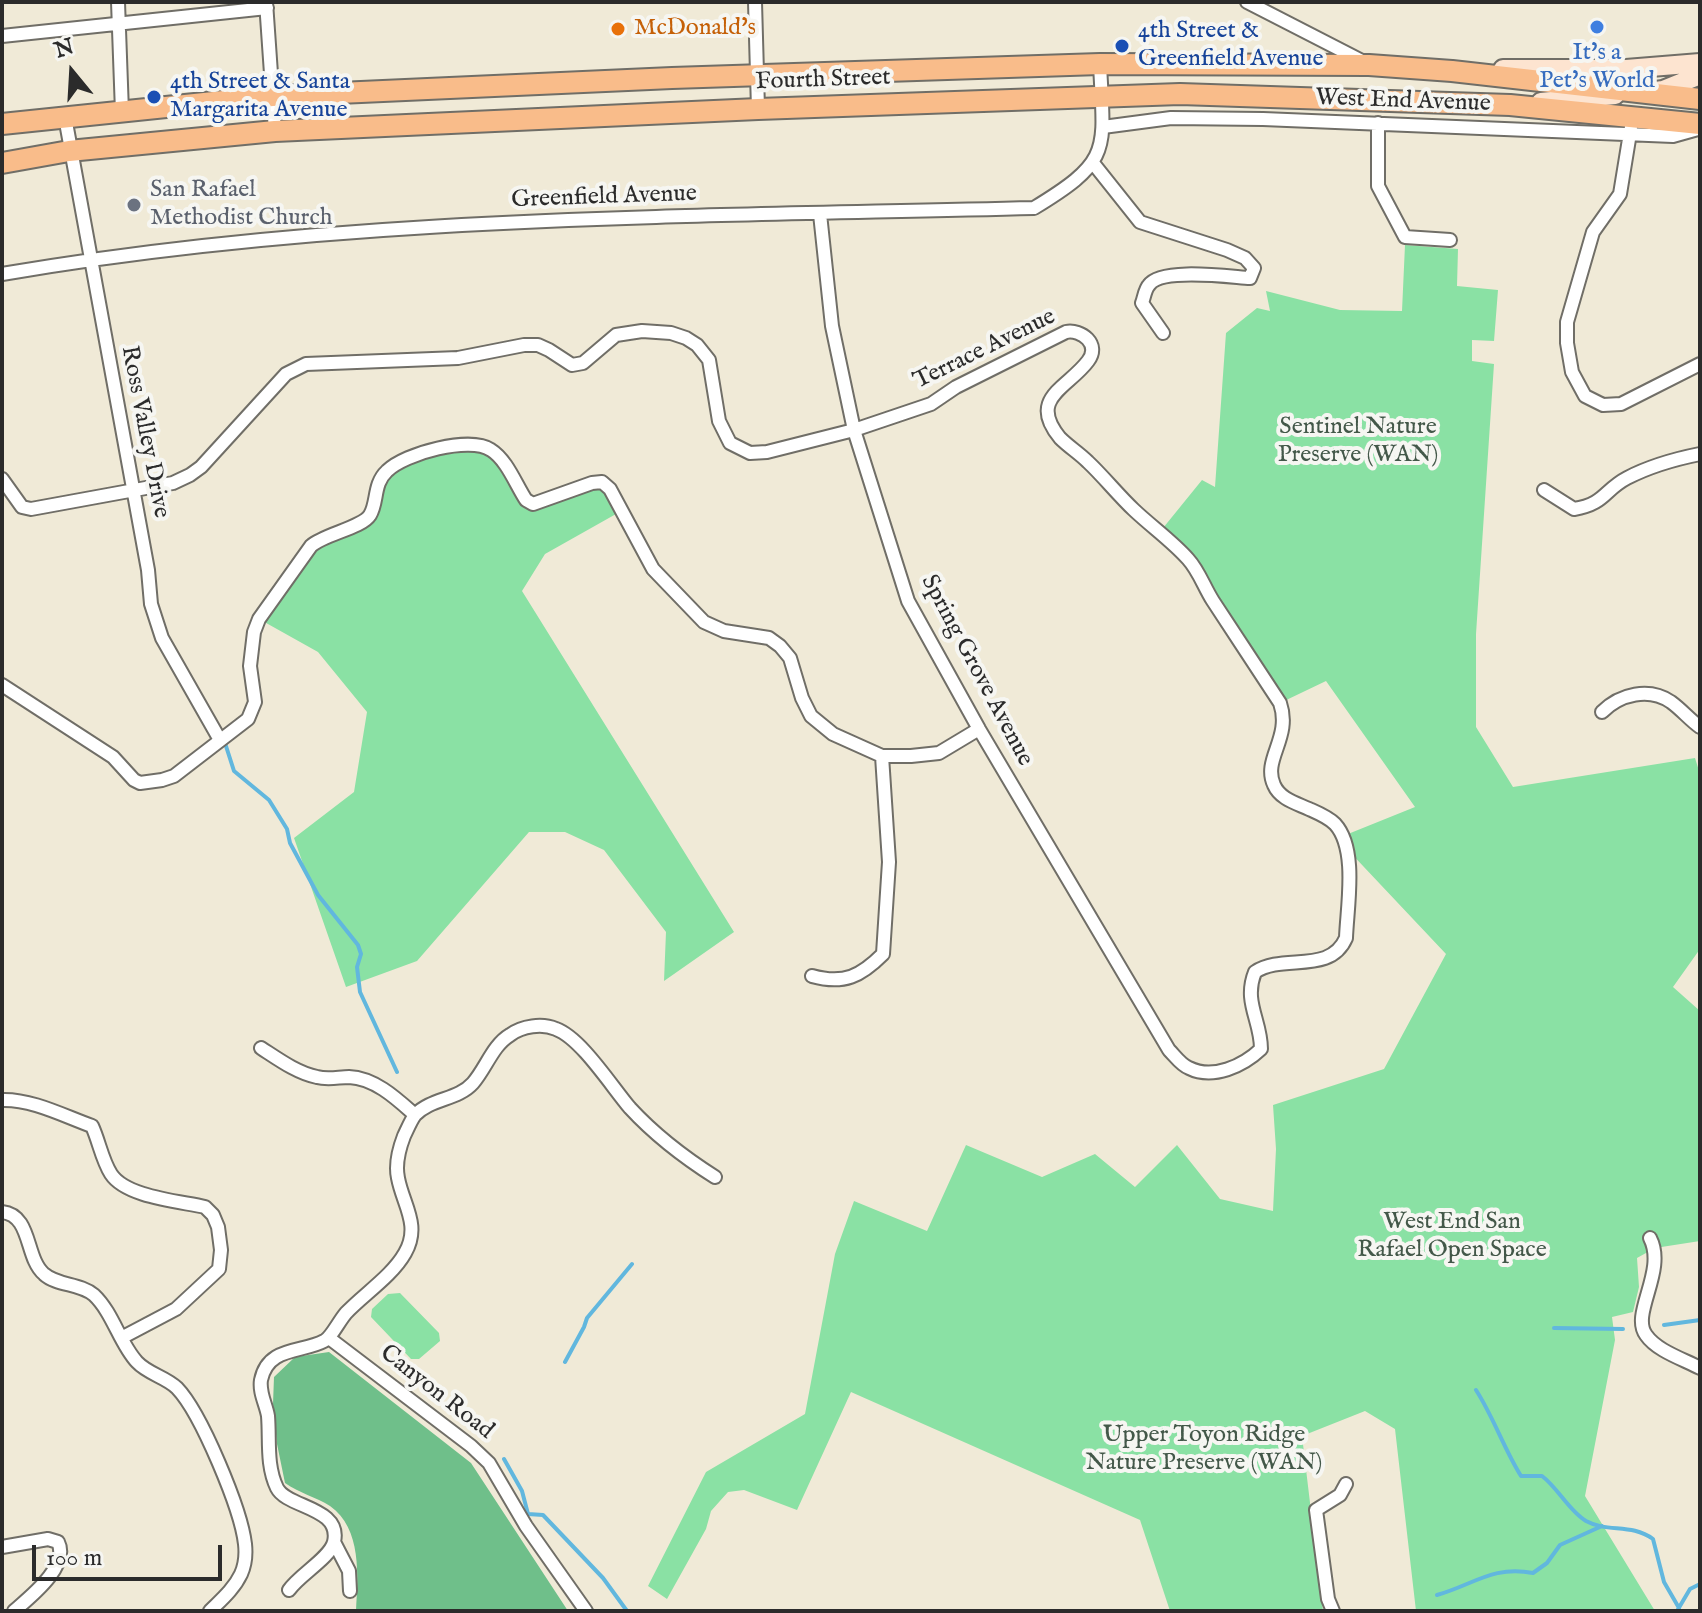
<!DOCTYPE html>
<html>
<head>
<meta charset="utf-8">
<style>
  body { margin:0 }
  #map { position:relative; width:1702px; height:1613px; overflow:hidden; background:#f0ead7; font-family:"IM FELL English",serif }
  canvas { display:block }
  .frame { position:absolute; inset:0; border:4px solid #2b2b2b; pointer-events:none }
  .north { position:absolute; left:32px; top:32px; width:80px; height:80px; -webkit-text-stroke:6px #f6f6f2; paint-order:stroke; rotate:342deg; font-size:22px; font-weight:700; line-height:32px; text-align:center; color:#2b2b2b }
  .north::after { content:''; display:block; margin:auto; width:28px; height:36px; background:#2b2b2b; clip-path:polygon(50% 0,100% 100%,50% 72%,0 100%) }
  .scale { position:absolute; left:32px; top:1545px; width:190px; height:36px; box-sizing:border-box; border:4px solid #2b2b2b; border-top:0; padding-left:10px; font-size:24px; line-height:28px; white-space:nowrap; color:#2b2b2b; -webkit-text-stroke:6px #f6f6f2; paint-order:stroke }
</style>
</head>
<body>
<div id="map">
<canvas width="1702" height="1613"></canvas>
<div class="frame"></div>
<div class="north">N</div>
<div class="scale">100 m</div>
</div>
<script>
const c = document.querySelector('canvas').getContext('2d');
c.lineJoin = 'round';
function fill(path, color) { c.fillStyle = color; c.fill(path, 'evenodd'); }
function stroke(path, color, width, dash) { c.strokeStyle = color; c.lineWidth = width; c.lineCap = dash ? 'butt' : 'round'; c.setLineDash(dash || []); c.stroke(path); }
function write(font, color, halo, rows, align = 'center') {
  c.font = font + ' "IM FELL English",serif'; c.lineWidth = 8; c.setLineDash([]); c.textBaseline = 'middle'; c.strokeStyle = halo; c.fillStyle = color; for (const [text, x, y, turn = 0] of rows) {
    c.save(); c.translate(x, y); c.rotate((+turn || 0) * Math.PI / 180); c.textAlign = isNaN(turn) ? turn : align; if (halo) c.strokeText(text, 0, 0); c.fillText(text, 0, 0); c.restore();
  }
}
fill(new Path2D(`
  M 1405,245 L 1458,249 L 1457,286 L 1498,290 L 1494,341 L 1472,340 L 1472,361 L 1494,364 L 1476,634 L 1476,727 L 1513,787 L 1695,758 L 1700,774 L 1700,949 L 1673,987 L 1700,1011 L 1700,1241 L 1655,1248 L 1637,1258 L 1639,1287 L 1633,1312 L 1612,1317 L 1615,1340 L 1585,1496 L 1655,1611 L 1416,1611 L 1395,1429 L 1365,1411 L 1302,1436 L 1323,1611 L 1170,1611 L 1140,1520 L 851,1392 L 797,1510 L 744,1490 L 728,1492 L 711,1511 L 706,1529 L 667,1599 L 648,1586 L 706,1472 L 805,1414 L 835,1254 L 854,1201 L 927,1231 L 966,1145 L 1042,1177 L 1095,1154 L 1135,1187 L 1177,1145 L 1220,1199 L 1273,1211 L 1276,1149 L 1273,1105 L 1384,1069 L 1446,954 L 1347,849 L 1343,836 L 1415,807 L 1326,681 L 1280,703 L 1195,567 L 1159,533 L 1202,480 L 1215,487 L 1226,333 L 1257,308 L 1270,311 L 1266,291 L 1340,310 L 1402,311 Z
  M 489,448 L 526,500 L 602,482 L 616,514 L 545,554 L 522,591 L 734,932 L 664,981 L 666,932 L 604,850 L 565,832 L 529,832 L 417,961 L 346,987 L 294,838 L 354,792 L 367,712 L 318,652 L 259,619 L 320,537 L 363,522 L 378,483 L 419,454 Z
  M 400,1293 L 439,1333 L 440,1341 L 419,1359 L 411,1359 L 371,1317 L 372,1309 L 388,1294 Z`), '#8ae1a4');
fill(new Path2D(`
  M 329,1352 L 471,1463 L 568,1611 L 356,1611 C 358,1577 362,1528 330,1506 C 316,1497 299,1493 285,1483 L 277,1444 L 273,1404 L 274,1377 L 295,1357 Z`), '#6fbf8a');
stroke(new Path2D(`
  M 225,743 L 234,771 L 269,800 L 287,829 L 290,843 L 318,895 L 358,945 L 361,954 L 357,967 L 360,992 L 397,1072
  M 1664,1325 L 1700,1320
  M 1554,1328 L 1623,1329
  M 565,1362 L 584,1327 L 587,1318 L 632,1264
  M 1476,1390 C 1494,1418 1504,1449 1521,1476 L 1542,1476 C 1558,1488 1569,1511 1586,1521 C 1608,1533 1631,1523 1653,1539 L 1664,1582 L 1679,1608
  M 504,1459 L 522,1491 L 528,1514 L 543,1515 L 603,1578 L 627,1611
  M 1437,1595 C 1473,1585 1493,1565 1533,1573 L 1547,1563 L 1560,1545 L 1602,1526
  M 1677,1611 L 1690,1589 L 1700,1584`), '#61b7de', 4);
const minor = new Path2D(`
  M 118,2 L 122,112
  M 266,2 L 275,131
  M 755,2 L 758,109
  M 1247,2 L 1366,63
  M 2,36 L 267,8
  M 65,117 L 148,570 L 151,604 L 162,638 L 220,740
  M 1378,123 L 1378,186 L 1405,237 L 1450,240
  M 1103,127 L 1171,118 L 1263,119 L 1673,136 L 1698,129
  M 1631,127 L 1620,194 L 1593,232 L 1567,322 L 1567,343 L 1572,372 L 1585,396 L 1603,405 L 1621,404 L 1700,364
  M 1093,163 L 1140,222 L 1227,250 L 1245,258 L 1254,268 L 1250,278 C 1231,277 1161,267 1149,285 C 1145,289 1144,298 1142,303 L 1163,333
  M 2,274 C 342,215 689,217 1034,208 C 1113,160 1104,151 1100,64
  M 2,479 L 22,507 L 31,509 L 173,483 L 190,475 L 201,467 L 286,374 L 306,364 L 458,358 L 524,345 L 538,345 L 549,350 L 572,365 L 583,363 L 616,335 L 642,331 L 671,333 L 686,338 L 697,345 L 709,360 L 719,421 L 730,443 L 750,453 L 767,452 L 854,430 L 931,404 L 956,387 L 1066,332 C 1081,329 1101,344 1088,361 C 1068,388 1027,398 1060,438 C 1069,447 1079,453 1088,462 C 1104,477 1118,495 1134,510 C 1152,527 1172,541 1188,559 C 1199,571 1204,587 1213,601 C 1235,635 1258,669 1280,703 C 1292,738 1262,759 1274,785 C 1280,799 1296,803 1309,809 C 1318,813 1328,817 1335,824 C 1358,849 1347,907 1346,938 C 1330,975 1283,953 1255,972 C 1243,1002 1261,1020 1261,1049 C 1243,1066 1213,1080 1189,1068 C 1181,1065 1175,1056 1169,1050 L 979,729 L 908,601 L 854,430 L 832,326 L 820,214
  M 1544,490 L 1574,509 C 1605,504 1604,490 1627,478 C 1650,466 1675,459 1700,454
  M 2,685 L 113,757 L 134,780 L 140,783 L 162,780 L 174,776 L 248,719 L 255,702 L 250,666 L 254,632 L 259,619 L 311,546 C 324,534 362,528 370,515 C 378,502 373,484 387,471 C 405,453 470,436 491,450 C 507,460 516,485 526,500 L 533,504 L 592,483 L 602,482 L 610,489 L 653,569 L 704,622 L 724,631 L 769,638 L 780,646 L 790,658 L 802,698 L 811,716 L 833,734 L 882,756 L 911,756 L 939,753 L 979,729
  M 1602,712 C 1620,694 1649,687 1671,702 C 1682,710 1690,720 1700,727
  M 812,976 C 844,985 861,976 883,954 L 889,862 L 882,756
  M 261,1048 C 278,1059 297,1073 317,1077 C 328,1080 339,1077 349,1077 C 375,1078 397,1099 415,1115
  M 2,1100 C 32,1099 64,1116 92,1126 C 99,1141 102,1160 111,1174 C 126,1197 178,1201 205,1207 L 213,1215 L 218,1227 L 221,1250 L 219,1269 L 176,1309 L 123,1337
  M 2,1212 C 32,1215 25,1258 44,1274 C 57,1286 80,1283 94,1295 C 113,1313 120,1344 137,1362 C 148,1374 166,1377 177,1388 C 201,1413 241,1509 245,1544 C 246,1553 245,1565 241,1574 C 234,1589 221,1600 210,1611
  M 1650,1238 C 1667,1271 1630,1314 1646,1335 C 1657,1351 1683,1359 1700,1368
  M 329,1338 L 471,1446 L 489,1463 L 526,1526 L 586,1611
  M 334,1542 L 349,1571 L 350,1591
  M 2,1547 L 48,1539 L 58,1542 C 70,1566 30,1597 14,1611
  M 289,1590 C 299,1575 330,1558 334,1542 C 342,1507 287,1508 277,1488 C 266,1465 270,1440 268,1416 C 266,1404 259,1393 261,1380 C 268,1346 302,1353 324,1341 C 331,1338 339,1321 346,1313 C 364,1294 392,1276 405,1253 C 421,1225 403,1205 398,1178 C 395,1164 399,1149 404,1136 C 407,1130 411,1120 415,1115 C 431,1098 458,1100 473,1083 C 486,1068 493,1045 510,1035 C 522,1026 542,1023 556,1029 C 581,1038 612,1087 630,1108 C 654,1134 685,1158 715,1177
  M 1333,1611 L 1328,1599 L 1316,1510 L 1340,1495 L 1346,1484`);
const secondary = new Path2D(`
  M 1503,69 L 1626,69 L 1700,63
  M 1649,92 L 1663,90 L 1700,75
  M 1541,102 L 1615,95`);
const primary = new Path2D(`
  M 2,124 L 272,96 L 672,78 L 1100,64 L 1369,65 L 1452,71 L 1700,99
  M 2,163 L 69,151 L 275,131 L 758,109 L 1180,94 L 1510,105 L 1700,124`);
stroke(minor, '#706e67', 16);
stroke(secondary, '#706e67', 22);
stroke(primary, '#706e67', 24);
stroke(minor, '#fff', 12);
stroke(secondary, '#fde4d0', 18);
stroke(primary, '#f9bc8a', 20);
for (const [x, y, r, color] of [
  [1597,27,8,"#3f7fe0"],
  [618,29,8,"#e8710a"],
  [1122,46,8,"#1a4fb4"],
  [154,97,8,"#1a4fb4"],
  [134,205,8,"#6b7280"]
]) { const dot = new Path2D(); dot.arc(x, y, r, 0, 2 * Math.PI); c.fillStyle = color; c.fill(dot); stroke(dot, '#f6f6f2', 3); }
write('24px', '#c56008', '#f6f6f2', [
  ["McDonald's",634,29]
], 'left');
write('24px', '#164399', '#f6f6f2', [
  ["4th Street &",1138,32],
  ["Greenfield Avenue",1138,60],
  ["4th Street & Santa",170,83],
  ["Margarita Avenue",170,111]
], 'left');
write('24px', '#366cbe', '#f6f6f2', [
  ["It's a",1597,54],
  ["Pet's World",1597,82]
]);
write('24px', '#2b2b2b', '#f6f6f2', [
  ["Fourth Street",823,81,-2],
  ["West End Avenue",1403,102,2],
  ["Greenfield Avenue",604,198,-2],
  ["Terrace Avenue",985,350,-26],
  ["Ross Valley Drive",144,432,79],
  ["Spring Grove Avenue",976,671,62],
  ["Canyon Road",436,1393,38]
]);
write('24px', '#5b616d', '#f6f6f2', [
  ["San Rafael",150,191],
  ["Methodist Church",150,219]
], 'left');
write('24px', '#435849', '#f6f6f2', [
  ["Sentinel Nature",1358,428],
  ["Preserve (WAN)",1358,456],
  ["West End San",1452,1223],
  ["Rafael Open Space",1452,1251],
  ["Upper Toyon Ridge",1204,1436],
  ["Nature Preserve (WAN)",1204,1464]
]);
</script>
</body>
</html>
